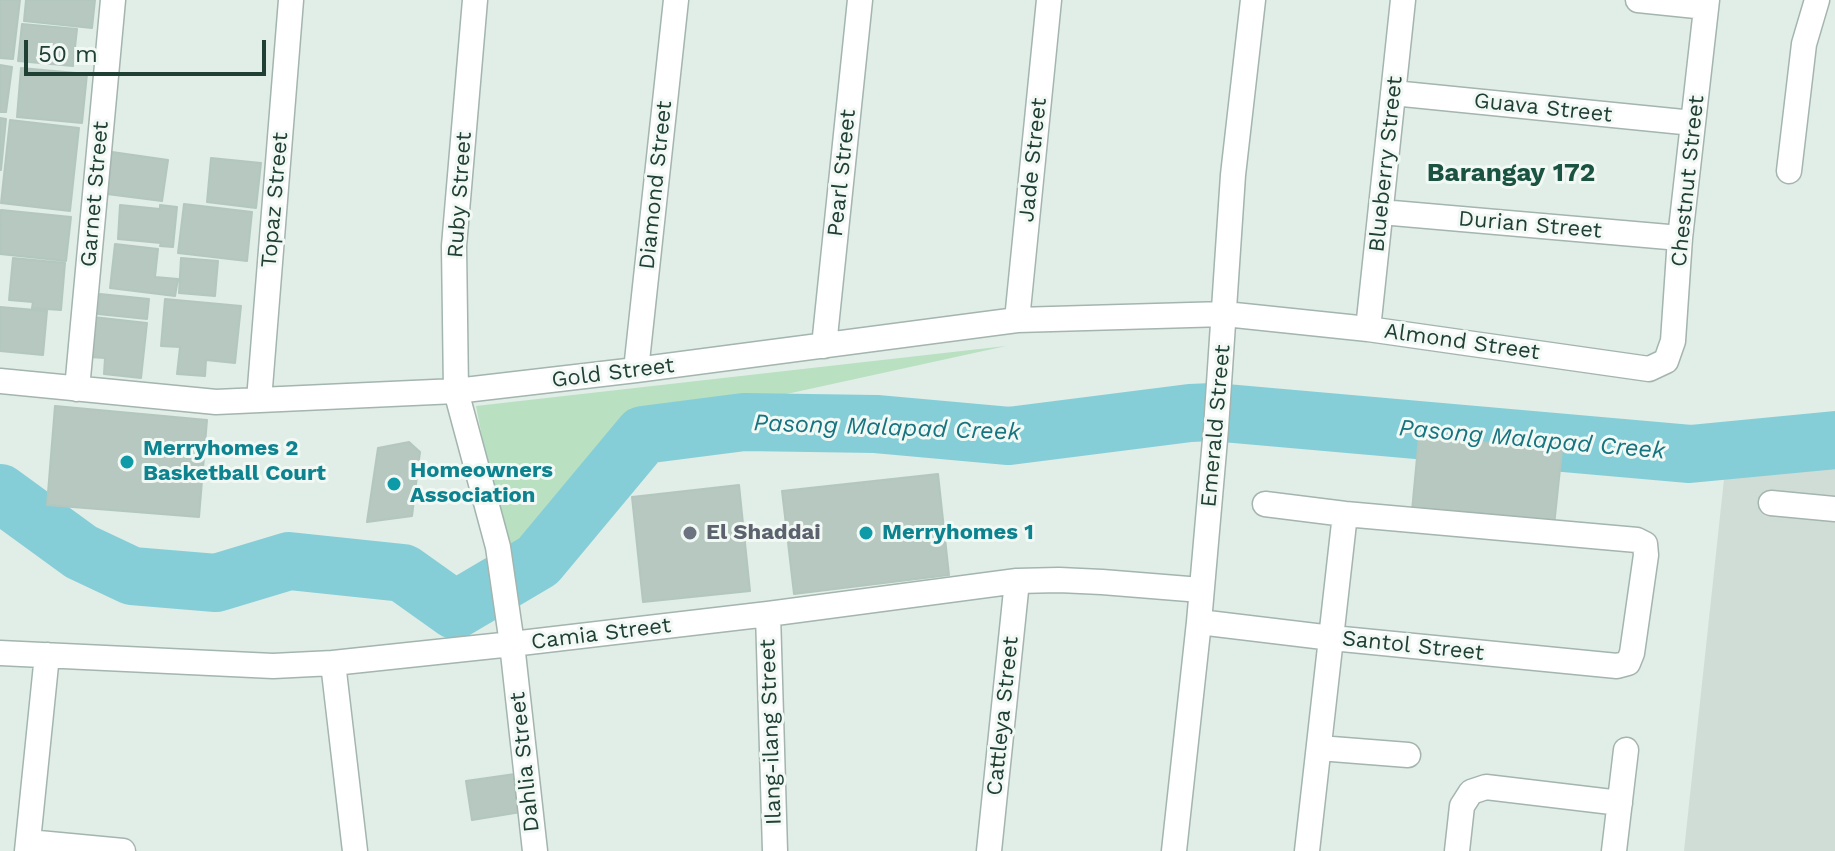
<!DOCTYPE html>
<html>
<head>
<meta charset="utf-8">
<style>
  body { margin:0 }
  #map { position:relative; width:1835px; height:851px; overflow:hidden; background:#e1ede7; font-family:"Work Sans",sans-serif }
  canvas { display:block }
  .scale { position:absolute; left:24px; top:40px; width:242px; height:36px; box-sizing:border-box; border:4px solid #203f35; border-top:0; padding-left:10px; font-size:24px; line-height:28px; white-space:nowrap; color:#203f35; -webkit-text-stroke:6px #f2f9f5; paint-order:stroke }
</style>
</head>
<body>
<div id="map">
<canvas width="1835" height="851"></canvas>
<div class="scale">50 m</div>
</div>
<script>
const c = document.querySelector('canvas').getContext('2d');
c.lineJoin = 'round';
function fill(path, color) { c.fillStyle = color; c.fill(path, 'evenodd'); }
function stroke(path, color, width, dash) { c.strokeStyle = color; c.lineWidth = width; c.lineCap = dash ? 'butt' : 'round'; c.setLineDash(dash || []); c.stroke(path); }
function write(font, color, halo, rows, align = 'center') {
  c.font = font + ' "Work Sans",sans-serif'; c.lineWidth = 6; c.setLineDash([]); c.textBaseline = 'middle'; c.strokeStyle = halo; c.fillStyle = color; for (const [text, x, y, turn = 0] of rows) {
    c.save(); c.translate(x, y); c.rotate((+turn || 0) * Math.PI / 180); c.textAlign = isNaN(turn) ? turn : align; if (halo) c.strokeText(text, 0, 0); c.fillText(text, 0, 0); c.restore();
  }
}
fill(new Path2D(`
  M 1835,456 L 1835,851 L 1684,851 L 1725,470 Z`), '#cfddd6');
fill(new Path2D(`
  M 1006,346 L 631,428 L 560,521 L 536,548 L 506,560 L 476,406 Z`), '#b8e0c1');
stroke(new Path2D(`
  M 0,493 L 81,552 L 132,576 L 216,583 L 289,561 L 403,573 L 455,610 L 538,561 L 643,435 L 744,422 L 876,424 L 1009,436 L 1190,413 L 1213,412 L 1690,454 L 1835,440`), '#85ced7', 58);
const building = new Path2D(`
  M 0,0 L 20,0 L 13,59 L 0,58 Z
  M 26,0 L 95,0 L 92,28 L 24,21 Z
  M 22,24 L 77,29 L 73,66 L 18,61 Z
  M 0,65 L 12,67 L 6,112 L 0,112 Z
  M 21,68 L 87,74 L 82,123 L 17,117 Z
  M 0,118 L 6,119 L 1,170 L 0,170 Z
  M 10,120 L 79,128 L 70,211 L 1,203 Z
  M 112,152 L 168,160 L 162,201 L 107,194 Z
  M 211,158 L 261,163 L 256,208 L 207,202 Z
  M 184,204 L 252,212 L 247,261 L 178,253 Z
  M 120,205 L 160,209 L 160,205 L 177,207 L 173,247 L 160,246 L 161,243 L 118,239 Z
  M 1,210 L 71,217 L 66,261 L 0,254 Z
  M 115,244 L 158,249 L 155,277 L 178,279 L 175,296 L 110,288 Z
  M 13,258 L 65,263 L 61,310 L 32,308 L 33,302 L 9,300 Z
  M 181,258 L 218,261 L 215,296 L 179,293 Z
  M 100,294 L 149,299 L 147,319 L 98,314 Z
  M 165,299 L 241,306 L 235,363 L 206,360 L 205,376 L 177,374 L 180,347 L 161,346 Z
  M 0,307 L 47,311 L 43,355 L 0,351 Z
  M 93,317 L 147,323 L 141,378 L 104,374 L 105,358 L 89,357 Z
  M 55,406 L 207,420 L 199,517 L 47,505 Z
  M 1419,436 L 1562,450 L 1554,526 L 1412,511 Z
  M 409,442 L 420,452 L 412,516 L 367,522 L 378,448 Z
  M 938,474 L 949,575 L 794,594 L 782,491 Z
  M 739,485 L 750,591 L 643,602 L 632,497 Z
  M 515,774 L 521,812 L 472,820 L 466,781 Z`);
fill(building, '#b6c8c0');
stroke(building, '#b3c7be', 2);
const minor = new Path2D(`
  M 475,0 L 454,246 L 456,391 L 498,547 L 512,644 L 535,851
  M 1638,0 L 1706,7
  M 1393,93 L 1693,123
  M 1789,171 L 1804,44 L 1817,0
  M 1381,212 L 1680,238
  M 1017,320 L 1049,0
  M 1368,329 L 1403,0
  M 824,346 L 860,0
  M 636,370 L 676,0
  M 0,381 L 216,402 L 456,391 L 636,370 L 1017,320 L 1225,314 L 1368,329 L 1649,369 L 1666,361 L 1673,341 L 1680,238 L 1707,0
  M 77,389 L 113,0
  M 259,400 L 291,0
  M 1771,503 L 1835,509
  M 768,614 L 775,851
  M 1199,622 L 1332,638 L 1617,666 L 1628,663 L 1632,653 L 1646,555 L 1645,544 L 1637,540 L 1345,514 L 1265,504
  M 0,653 L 273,666 L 333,663 L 512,644 L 768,614 L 1017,581 L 1059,580 L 1102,582 L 1201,590
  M 333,663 L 355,851
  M 1319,748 L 1408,755
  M 28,842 L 123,851
  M 27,851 L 47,655
  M 989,851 L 1017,581
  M 1174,851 L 1199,622 L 1216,428 L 1233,175 L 1253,0
  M 1307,851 L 1345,514
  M 1457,851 L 1462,806 L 1471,792 L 1486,787 L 1620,803
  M 1614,851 L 1626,750`);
stroke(minor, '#a3b5ae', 27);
stroke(minor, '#fff', 24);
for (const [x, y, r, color] of [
  [127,462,8,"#0f9aa8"],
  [394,484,8,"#0f9aa8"],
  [690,533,8,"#6b7280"],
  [866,533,8,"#0f9aa8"]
]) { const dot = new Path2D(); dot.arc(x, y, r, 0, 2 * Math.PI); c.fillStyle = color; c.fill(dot); stroke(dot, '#f2f9f5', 3); }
write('22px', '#203f35', '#f2f9f5', [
  ["Guava Street",1543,108,6],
  ["Jade Street",1033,160,-84],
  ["Blueberry Street",1386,164,-84],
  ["Pearl Street",842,173,-84],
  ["Chestnut Street",1688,181,-84],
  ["Diamond Street",656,185,-84],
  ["Garnet Street",95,194,-85],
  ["Ruby Street",460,195,-86],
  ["Topaz Street",275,200,-85],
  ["Durian Street",1530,225,5],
  ["Almond Street",1462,342,8],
  ["Gold Street",613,373,-7],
  ["Emerald Street",1216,426,-85],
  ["Camia Street",601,634,-7],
  ["Santol Street",1413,646,6],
  ["Cattleya Street",1003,716,-84],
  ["Ilang-ilang Street",771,732,-92],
  ["Dahlia Street",525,762,-96]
]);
write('bold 22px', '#0d838f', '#f2f9f5', [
  ["Merryhomes 2",143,449],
  ["Basketball Court",143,474],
  ["Homeowners",410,471],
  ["Association",410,496],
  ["Merryhomes 1",882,533]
], 'left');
write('bold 22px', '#5b616d', '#f2f9f5', [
  ["El Shaddai",706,533]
], 'left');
write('italic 24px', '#157480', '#f2f9f5', [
  ["Pasong Malapad Creek",887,428,2],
  ["Pasong Malapad Creek",1532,440,5]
]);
write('bold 26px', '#1a5342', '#f2f9f5', [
  ["Barangay 172",1511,173]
]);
</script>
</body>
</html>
